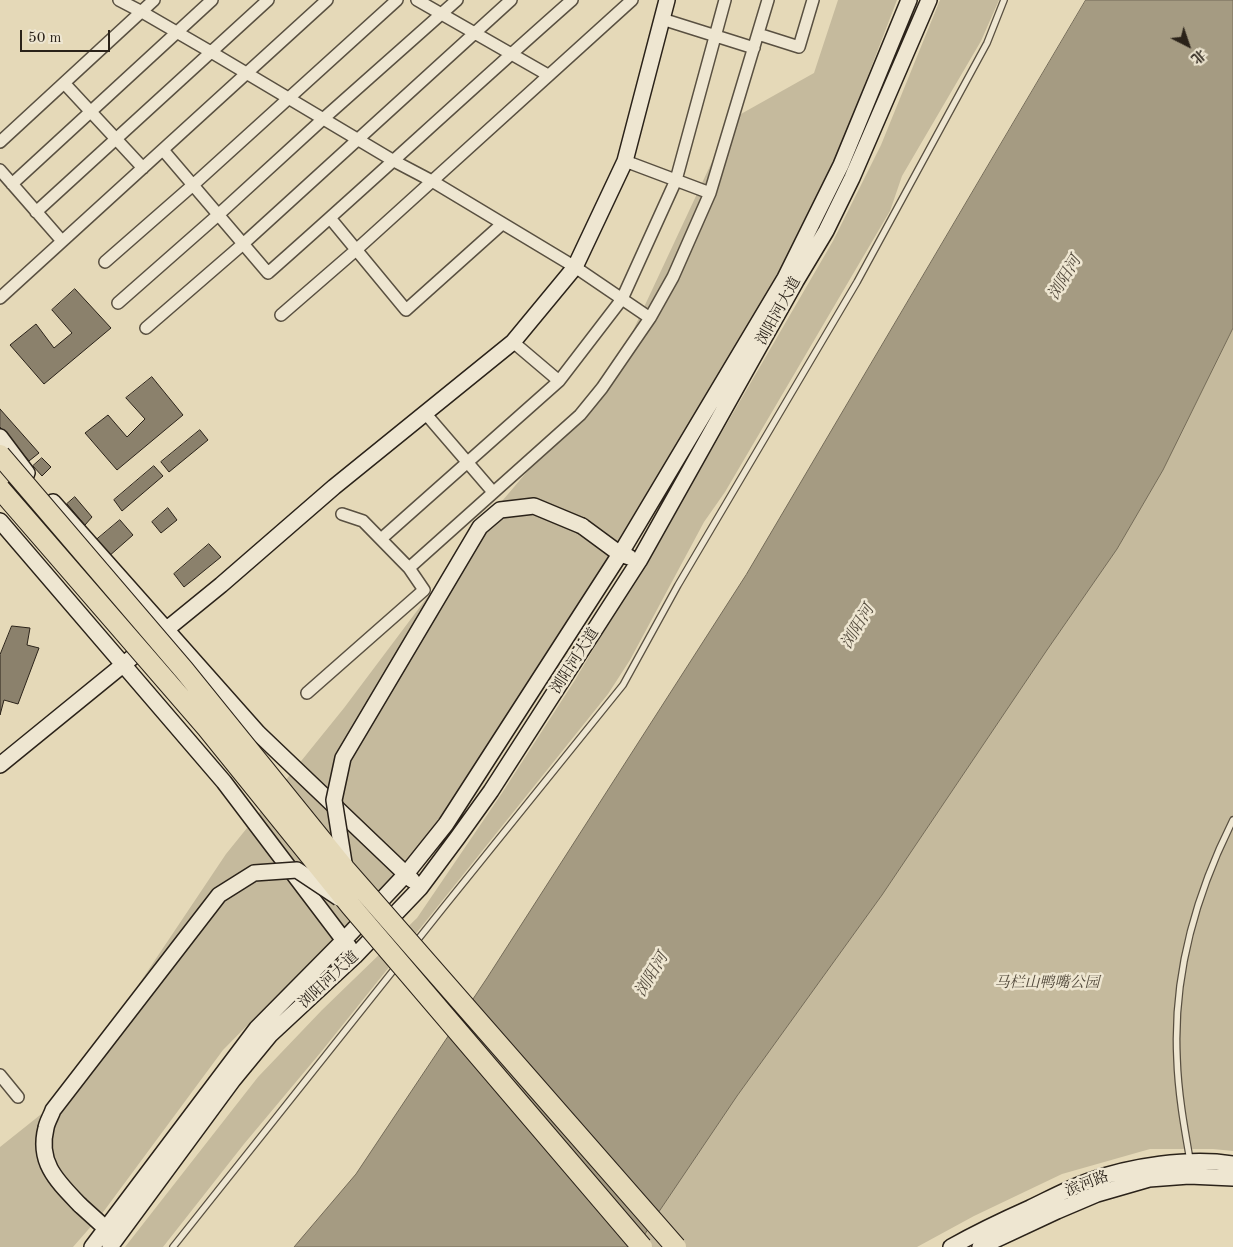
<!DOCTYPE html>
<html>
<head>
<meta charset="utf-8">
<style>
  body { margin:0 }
  #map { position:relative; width:1233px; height:1247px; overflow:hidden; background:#e5d9b8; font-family:"Old Standard TT","Noto Serif SC",serif }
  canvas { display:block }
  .north { position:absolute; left:1163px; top:20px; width:50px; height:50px; -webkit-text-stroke:4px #eee6d1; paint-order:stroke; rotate:139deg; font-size:14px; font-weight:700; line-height:20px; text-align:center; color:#2a2219 }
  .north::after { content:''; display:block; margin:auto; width:18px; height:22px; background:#2a2219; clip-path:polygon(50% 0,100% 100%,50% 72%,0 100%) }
  .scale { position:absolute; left:20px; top:30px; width:90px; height:22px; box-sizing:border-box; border:2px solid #2a2219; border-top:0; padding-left:6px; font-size:15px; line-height:18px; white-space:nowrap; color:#2a2219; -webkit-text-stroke:4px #eee6d1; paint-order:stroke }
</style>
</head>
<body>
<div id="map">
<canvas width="1233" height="1247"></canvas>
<div class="north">北</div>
<div class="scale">50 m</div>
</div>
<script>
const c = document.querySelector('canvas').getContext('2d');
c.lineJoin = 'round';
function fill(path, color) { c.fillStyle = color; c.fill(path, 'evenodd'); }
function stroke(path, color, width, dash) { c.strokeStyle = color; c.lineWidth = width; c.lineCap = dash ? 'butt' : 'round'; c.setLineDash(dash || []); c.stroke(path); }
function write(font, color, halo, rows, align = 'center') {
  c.font = font + ' "Old Standard TT","Noto Serif SC",serif'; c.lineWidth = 5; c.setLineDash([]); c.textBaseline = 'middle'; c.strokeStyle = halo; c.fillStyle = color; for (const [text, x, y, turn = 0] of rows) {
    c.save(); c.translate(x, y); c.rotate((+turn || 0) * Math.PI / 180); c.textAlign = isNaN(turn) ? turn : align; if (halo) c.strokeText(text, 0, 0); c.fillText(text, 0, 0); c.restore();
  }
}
fill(new Path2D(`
  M 838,0 L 897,0 L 810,227 L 446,824 L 223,1050 L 101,1215 L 73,1247 L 0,1247 L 0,1147 L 64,1096 L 226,854 L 344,708 L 480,527 L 616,367 L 732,119 L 814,73 Z
  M 940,0 L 999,0 L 981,41 L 902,176 L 890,211 L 725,492 L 704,522 L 630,660 L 608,694 L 321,1052 L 244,1144 L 163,1247 L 125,1247 L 258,1077 L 322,1010 L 417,918 L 502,793 L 575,680 L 715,444 L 833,241 L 881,145 Z
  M 1233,328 L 1233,1151 L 1213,1149 L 1150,1149 L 1062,1174 L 974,1216 L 917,1247 L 637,1247 L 656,1216 L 737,1096 L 882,895 L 1047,650 L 1117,549 L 1163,470 Z`), '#c5ba9d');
const water = new Path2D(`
  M 1086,0 L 1233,0 L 1233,328 L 1163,470 L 1117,549 L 1047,650 L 882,895 L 737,1096 L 656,1216 L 637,1247 L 294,1247 L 356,1174 L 487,978 L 746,575 Z`);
fill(water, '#a59b82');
stroke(water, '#746b58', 1);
const building = new Path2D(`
  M 75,289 L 111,328 L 44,384 L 10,345 L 36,324 L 54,348 L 72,333 L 52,310 Z
  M 152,377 L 183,415 L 117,470 L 85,433 L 108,415 L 127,437 L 145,419 L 126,398 Z
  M 0,409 L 39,453 L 29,461 L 0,427 Z
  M 200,430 L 208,440 L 169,472 L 161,462 Z
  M 42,458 L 51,467 L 42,476 L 33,466 Z
  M 154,466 L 163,476 L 122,511 L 114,500 Z
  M 75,497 L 92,517 L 85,525 L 67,504 Z
  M 168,508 L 177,520 L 161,533 L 152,522 Z
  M 120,520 L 133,535 L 108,557 L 95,541 Z
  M 209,544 L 221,557 L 184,587 L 174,574 Z
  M 12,626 L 30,628 L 27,645 L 39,648 L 18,704 L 4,700 L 0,715 L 0,655 Z`);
fill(building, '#8b816c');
stroke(building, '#2a2219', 1);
const lane = new Path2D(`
  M 1190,1160 C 1184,1126 1178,1092 1177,1058 C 1173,975 1196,894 1233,820
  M 173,1247 L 443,908 L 623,685 L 678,585 L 857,282 L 987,43 L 1004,0`);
const street = new Path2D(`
  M 119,0 L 142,12 L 211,52 L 394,161 L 432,181 L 575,267 L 650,318
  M 417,0 L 548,75
  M 662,19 L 754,48
  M 758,34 L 799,47 L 813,0
  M 64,83 L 143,168
  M 0,142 L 154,0
  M 163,150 L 268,273 C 370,183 470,90 572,0
  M 625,161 L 710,193
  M 0,170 L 62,241
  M 12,184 L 212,0
  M 36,212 L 268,0
  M 330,218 L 406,310 L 502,224
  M 105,262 L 193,185 L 397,0
  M 0,298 L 327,0
  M 118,303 L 218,215 L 323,119 L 457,0
  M 281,315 L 356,250 L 632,0
  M 146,328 L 243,244 L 511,0
  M 513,342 L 559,381
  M 425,413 L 493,492
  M 381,539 L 559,381 L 622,299 L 676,180 L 725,0
  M 409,568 L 580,415 L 602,388 L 650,318 L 673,277 L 710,193 L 768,0
  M 307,693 L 424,590 L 409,568 L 363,521 L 342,514
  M 0,1075 L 18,1097`);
const secondary = new Path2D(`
  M 0,437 L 27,473
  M 53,502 L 258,733 L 412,880
  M 0,521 L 224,782 L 349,947
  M 582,526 L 620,554 L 629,557
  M 0,765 L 221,585 L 334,487 L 513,342 L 575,267 L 625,161 L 667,0
  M 80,1205 L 112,1234
  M 92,1247 L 257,1028 L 344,940 L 406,874 L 446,824 L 622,551 L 785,278 L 841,165 L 909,0
  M 110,1247 L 233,1080 L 270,1035 L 355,956 L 420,888 L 458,837 L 491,791 L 639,561 L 796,281 L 826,231 L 852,178 L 929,0
  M 951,1247 C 976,1233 1003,1220 1030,1208 C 1049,1199 1069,1188 1089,1181 C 1131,1166 1189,1157 1233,1164
  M 980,1247 L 1057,1211 L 1097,1194 L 1149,1179 L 1189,1176 L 1233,1178`);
stroke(lane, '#595041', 8);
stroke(street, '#595041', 14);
stroke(secondary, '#2a2219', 18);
stroke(lane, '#eee6d1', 5.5);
stroke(street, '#eee6d1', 11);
stroke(secondary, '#eee6d1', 15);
const secondaryBridge = new Path2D(`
  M 345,869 L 334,800 L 343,758 L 480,527 L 500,510 L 534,506 L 582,526
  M 80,1205 C 58,1182 37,1163 46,1128 C 47,1122 51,1116 53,1110 L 219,895 L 254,873 L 297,870 L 339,898`);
const highwayBridge = new Path2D(`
  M 0,455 L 184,670 L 345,869 L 676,1247
  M 0,489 L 207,728 L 350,905 L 642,1247`);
stroke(secondaryBridge, '#2a2219', 18, []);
stroke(highwayBridge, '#2a2219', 22, []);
stroke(secondaryBridge, '#eee6d1', 15);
stroke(highwayBridge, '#e5d9b8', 20);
write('15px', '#2a2219', '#eee6d1', [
  ["浏阳河大道",779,311,-61],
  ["浏阳河大道",575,661,-57],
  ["浏阳河大道",329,980,-43],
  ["滨河路",1087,1184,-21]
]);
write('italic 15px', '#51483a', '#eee6d1', [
  ["马栏山鸭嘴公园",1047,983]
]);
write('italic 16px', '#554c3e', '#eee6d1', [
  ["浏阳河",1065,278,-59],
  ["浏阳河",858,627,-59],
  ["浏阳河",652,975,-59]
]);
</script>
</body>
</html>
